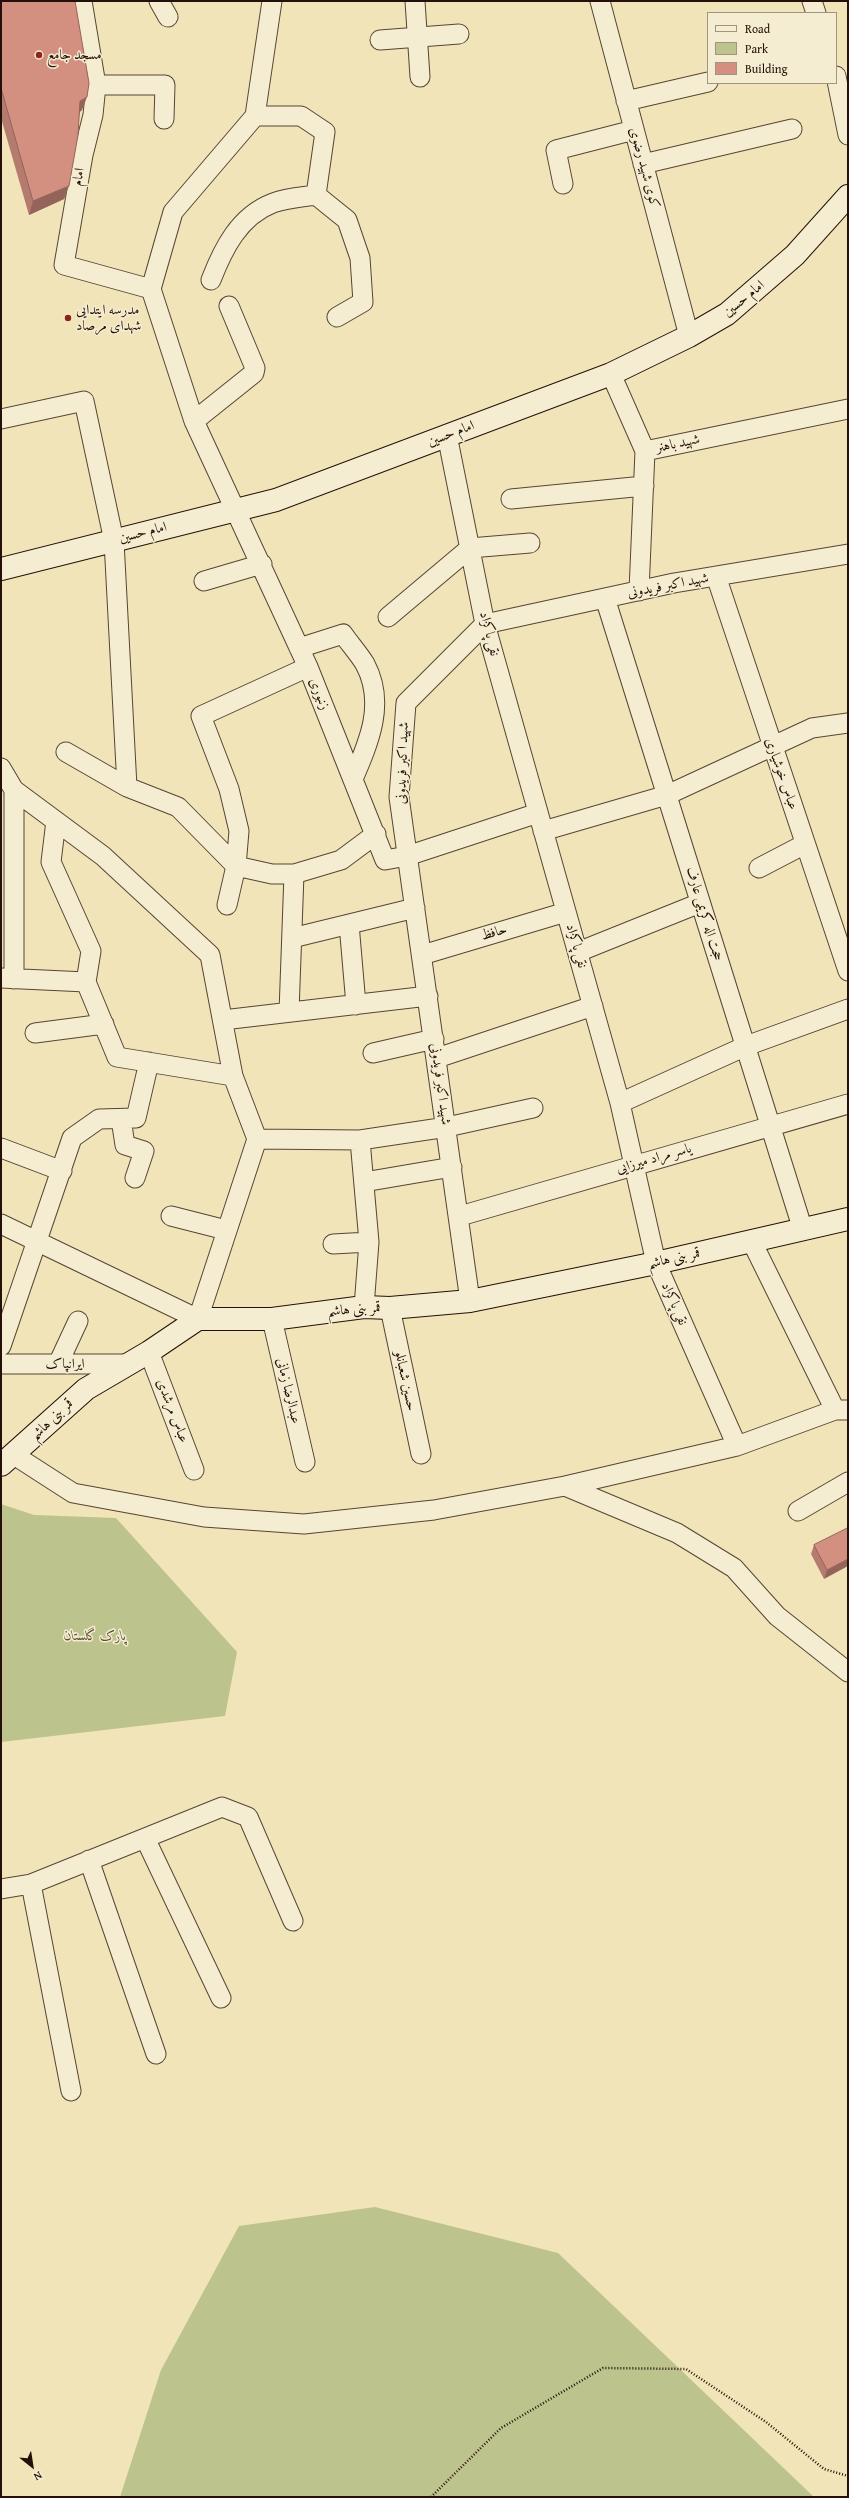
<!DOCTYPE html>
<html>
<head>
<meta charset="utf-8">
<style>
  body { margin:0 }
  #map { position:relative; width:849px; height:2498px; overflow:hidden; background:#f0e4b8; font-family:"Gentium Book Plus",serif }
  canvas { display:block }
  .frame { position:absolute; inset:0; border:2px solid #241008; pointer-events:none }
  .legend { position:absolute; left:707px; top:12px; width:130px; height:72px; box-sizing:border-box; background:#f5edd1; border:1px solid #a19581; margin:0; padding:5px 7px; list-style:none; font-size:12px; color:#241008 }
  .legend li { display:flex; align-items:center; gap:8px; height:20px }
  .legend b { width:20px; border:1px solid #a19581 }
  .north { position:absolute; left:12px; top:2446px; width:40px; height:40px; -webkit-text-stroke:3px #f5edd1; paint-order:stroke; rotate:150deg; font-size:11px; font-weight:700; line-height:16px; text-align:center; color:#241008 }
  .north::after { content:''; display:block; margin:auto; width:14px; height:18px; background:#241008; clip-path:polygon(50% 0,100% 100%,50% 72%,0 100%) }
</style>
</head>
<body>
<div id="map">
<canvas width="849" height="2498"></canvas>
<div class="frame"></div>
<ul class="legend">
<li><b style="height:5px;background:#f5edd1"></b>Road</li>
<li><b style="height:11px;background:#bdc38c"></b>Park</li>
<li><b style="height:11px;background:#d38f80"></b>Building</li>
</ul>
<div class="north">N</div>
</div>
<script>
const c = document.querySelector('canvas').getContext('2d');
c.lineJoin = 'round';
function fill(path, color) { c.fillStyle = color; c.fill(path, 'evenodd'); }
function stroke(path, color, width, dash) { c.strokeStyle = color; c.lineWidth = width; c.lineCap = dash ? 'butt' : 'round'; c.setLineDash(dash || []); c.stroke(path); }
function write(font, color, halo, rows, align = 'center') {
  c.font = font + ' "Gentium Book Plus",Amiri,serif'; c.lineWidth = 3; c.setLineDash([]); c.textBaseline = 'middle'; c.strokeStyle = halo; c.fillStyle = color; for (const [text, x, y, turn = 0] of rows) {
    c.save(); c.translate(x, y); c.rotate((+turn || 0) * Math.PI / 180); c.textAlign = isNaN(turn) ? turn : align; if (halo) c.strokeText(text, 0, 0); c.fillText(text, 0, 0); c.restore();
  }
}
fill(new Path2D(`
  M 1,1504 L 34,1515 L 116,1518 L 237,1652 L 225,1716 L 1,1742 Z
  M 375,2207 L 558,2253 L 814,2497 L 120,2497 L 161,2370 L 239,2226 Z`), '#bdc38c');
const street = new Path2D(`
  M 82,1 L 96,85 L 93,115 L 83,155 L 64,265 L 151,289
  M 159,1 L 168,17
  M 272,1 L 255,116 L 173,212 L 151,289 L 194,421 L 308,667 L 385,860 L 407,856 L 538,813
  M 415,1 L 420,77
  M 600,1 L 689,336
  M 812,1 L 816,13
  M 380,40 L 459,34
  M 836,76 L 848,135
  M 96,85 L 165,85 L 164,119
  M 626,101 L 708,82
  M 255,116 L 301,116 L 325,132 L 316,195 L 347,220 L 360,258 L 363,302 L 337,317
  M 643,164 L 792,129
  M 563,184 L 556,150 L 634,130
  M 211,280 C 223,249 239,216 273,203 C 286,198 302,197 316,195
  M 611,374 L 645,451
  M 1,419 L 84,401 L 114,541 L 127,787
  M 194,421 L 254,373 L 255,368 L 229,306
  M 447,435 L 485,624 L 620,1103 L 656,1263 L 737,1446
  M 511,499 L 644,486
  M 716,576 L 848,971
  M 204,581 L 262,564
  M 639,591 L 645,451 L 848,409
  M 605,598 L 803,1230
  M 388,617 L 470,548 L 530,543
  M 299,648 L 343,634 C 350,644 359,654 365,664 C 386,703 369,742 353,779
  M 66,752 L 127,787 L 178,807 L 236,866 L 272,874 L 294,874 L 341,860 L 376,834
  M 1,768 L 14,790 L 103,856 L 210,955 L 233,1076 L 257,1139 L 198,1319 L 1,1224
  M 14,790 L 14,979
  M 56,821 L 51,862 L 91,951 L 86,982
  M 543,831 L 667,795 L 812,728 L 848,723
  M 759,868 L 805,844
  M 227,905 L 236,866 L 239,831 L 229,789 L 201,716 L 308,667
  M 349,924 L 356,1005
  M 292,938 L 415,908
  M 578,952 L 700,903
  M 422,955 L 566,912
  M 1,978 L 86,982 L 117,1057 L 233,1076
  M 289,1012 L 294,874
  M 223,1020 L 428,996
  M 35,1033 L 104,1024
  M 373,1053 L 434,1039
  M 437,1058 L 593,1006
  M 620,1103 L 746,1046 L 848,1009
  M 121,1119 L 125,1145 L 144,1151 L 135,1178
  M 257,1139 L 360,1140 L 447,1127 L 533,1108
  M 360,1140 L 369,1242 L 364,1307
  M 1,1148 L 62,1171
  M 364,1182 L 452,1167
  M 171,1216 L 226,1230
  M 460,1216 L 848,1104
  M 752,1242 L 835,1410
  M 333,1244 L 369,1242
  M 470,1301 L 399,797 L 406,703 L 485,624 L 674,583 L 848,554
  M 390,1308 L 421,1454
  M 272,1319 L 305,1462
  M 1,1346 L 72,1138 L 99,1119 L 136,1118 L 149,1062
  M 149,1352 L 194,1470
  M 1,1364 L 129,1364
  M 58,1364 L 78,1321
  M 14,1455 L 73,1493 L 204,1517 L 304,1524 L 434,1510 L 565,1486 L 737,1446 L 835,1410 L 848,1410
  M 565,1486 L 677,1533 L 734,1568 L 777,1616 L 848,1672
  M 798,1511 L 848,1482
  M 145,1838 L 221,1998
  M 89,1860 L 156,2054
  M 31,1884 L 71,2091
  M 1,1889 L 31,1884 L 222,1807 L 248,1817 L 293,1921`);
const secondary = new Path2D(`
  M 1,569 L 276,500 L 611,374 L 689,336 L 727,314 L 795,255 L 848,196
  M 1,1465 L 86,1389 L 149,1352 L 198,1319 L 272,1319 L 364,1307 L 390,1308 L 470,1301 L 656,1263 L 848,1219`);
stroke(street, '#574534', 21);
stroke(secondary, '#241008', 24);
stroke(new Path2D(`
  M 431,2497 L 501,2428 L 603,2368 L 686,2369 L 766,2422 L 824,2469 L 848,2476`), '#241008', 2.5, [1, 2]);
stroke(street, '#f5edd1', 19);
stroke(secondary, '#f5edd1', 22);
fill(new Path2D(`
  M 1,1 L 82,110 L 80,112 L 64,199 L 29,215 L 1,118 Z
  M 848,1528 L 824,1579 L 811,1554 L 814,1545 Z`), '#b57b6e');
fill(new Path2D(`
  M 87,97 L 82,110 L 75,115 L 80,101 Z
  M 69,186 L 64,199 L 29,215 L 33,201 Z
  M 848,1559 L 848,1566 L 824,1579 L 827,1570 Z`), '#94645a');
const building = new Path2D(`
  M 1,1 L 75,1 L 89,83 L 87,97 L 80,101 L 78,135 L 69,186 L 33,201 L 1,88 Z
  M 848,1528 L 848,1559 L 827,1570 L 814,1545 Z`);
fill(building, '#d38f80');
stroke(building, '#94645a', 1);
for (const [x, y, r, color] of [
  [39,55,4,"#8f2418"],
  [68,318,4,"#8f2418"]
]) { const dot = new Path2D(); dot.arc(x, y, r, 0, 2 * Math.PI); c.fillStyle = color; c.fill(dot); stroke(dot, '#f5edd1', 1.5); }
write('14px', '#241008', '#f5edd1', [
  ["مسجد جامع",47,55],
  ["مدرسه ایتدایی",76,310],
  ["شهدای مرصاد",76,326]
], 'left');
write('14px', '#241008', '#f5edd1', [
  ["کوی شهید رضوی",644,168,75],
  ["امام",79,177,-80],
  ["امام حسین",744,299,-39],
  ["امام حسین",451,434,-21],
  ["شهید باهنر",678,444,-12],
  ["امام حسین",143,533,-14],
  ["شهید اکبر فریدونی",668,586,-11],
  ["نقی پاکزاد",489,634,76],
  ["زنبوری",319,694,68],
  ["شهید اکبر فریدونی",403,763,-88],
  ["عباس خوشیاری",781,774,71],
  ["حجت اله کریمی عارف",704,914,73],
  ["حافظ",494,933,-16],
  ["نقی پاکزاد",576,946,74],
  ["شهید اکبر فریدونی",440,1084,82],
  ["یاسر مراد میرزایی",654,1159,-16],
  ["قمر بنی هاشم",674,1259,-12],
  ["نقی پاکزاد",674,1304,66],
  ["قمر بنی هاشم",354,1310,-4],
  ["ایرانپاک",65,1364],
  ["حسین شعبانلو",405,1381,78],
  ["عبدالرضا زمانی",288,1391,77],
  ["عباس مرشدی",172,1411,69],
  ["قمر بنی هاشم",52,1420,-43]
]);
write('italic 14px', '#5a4f36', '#f5edd1', [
  ["پارک گلستان",95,1636]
]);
</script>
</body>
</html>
